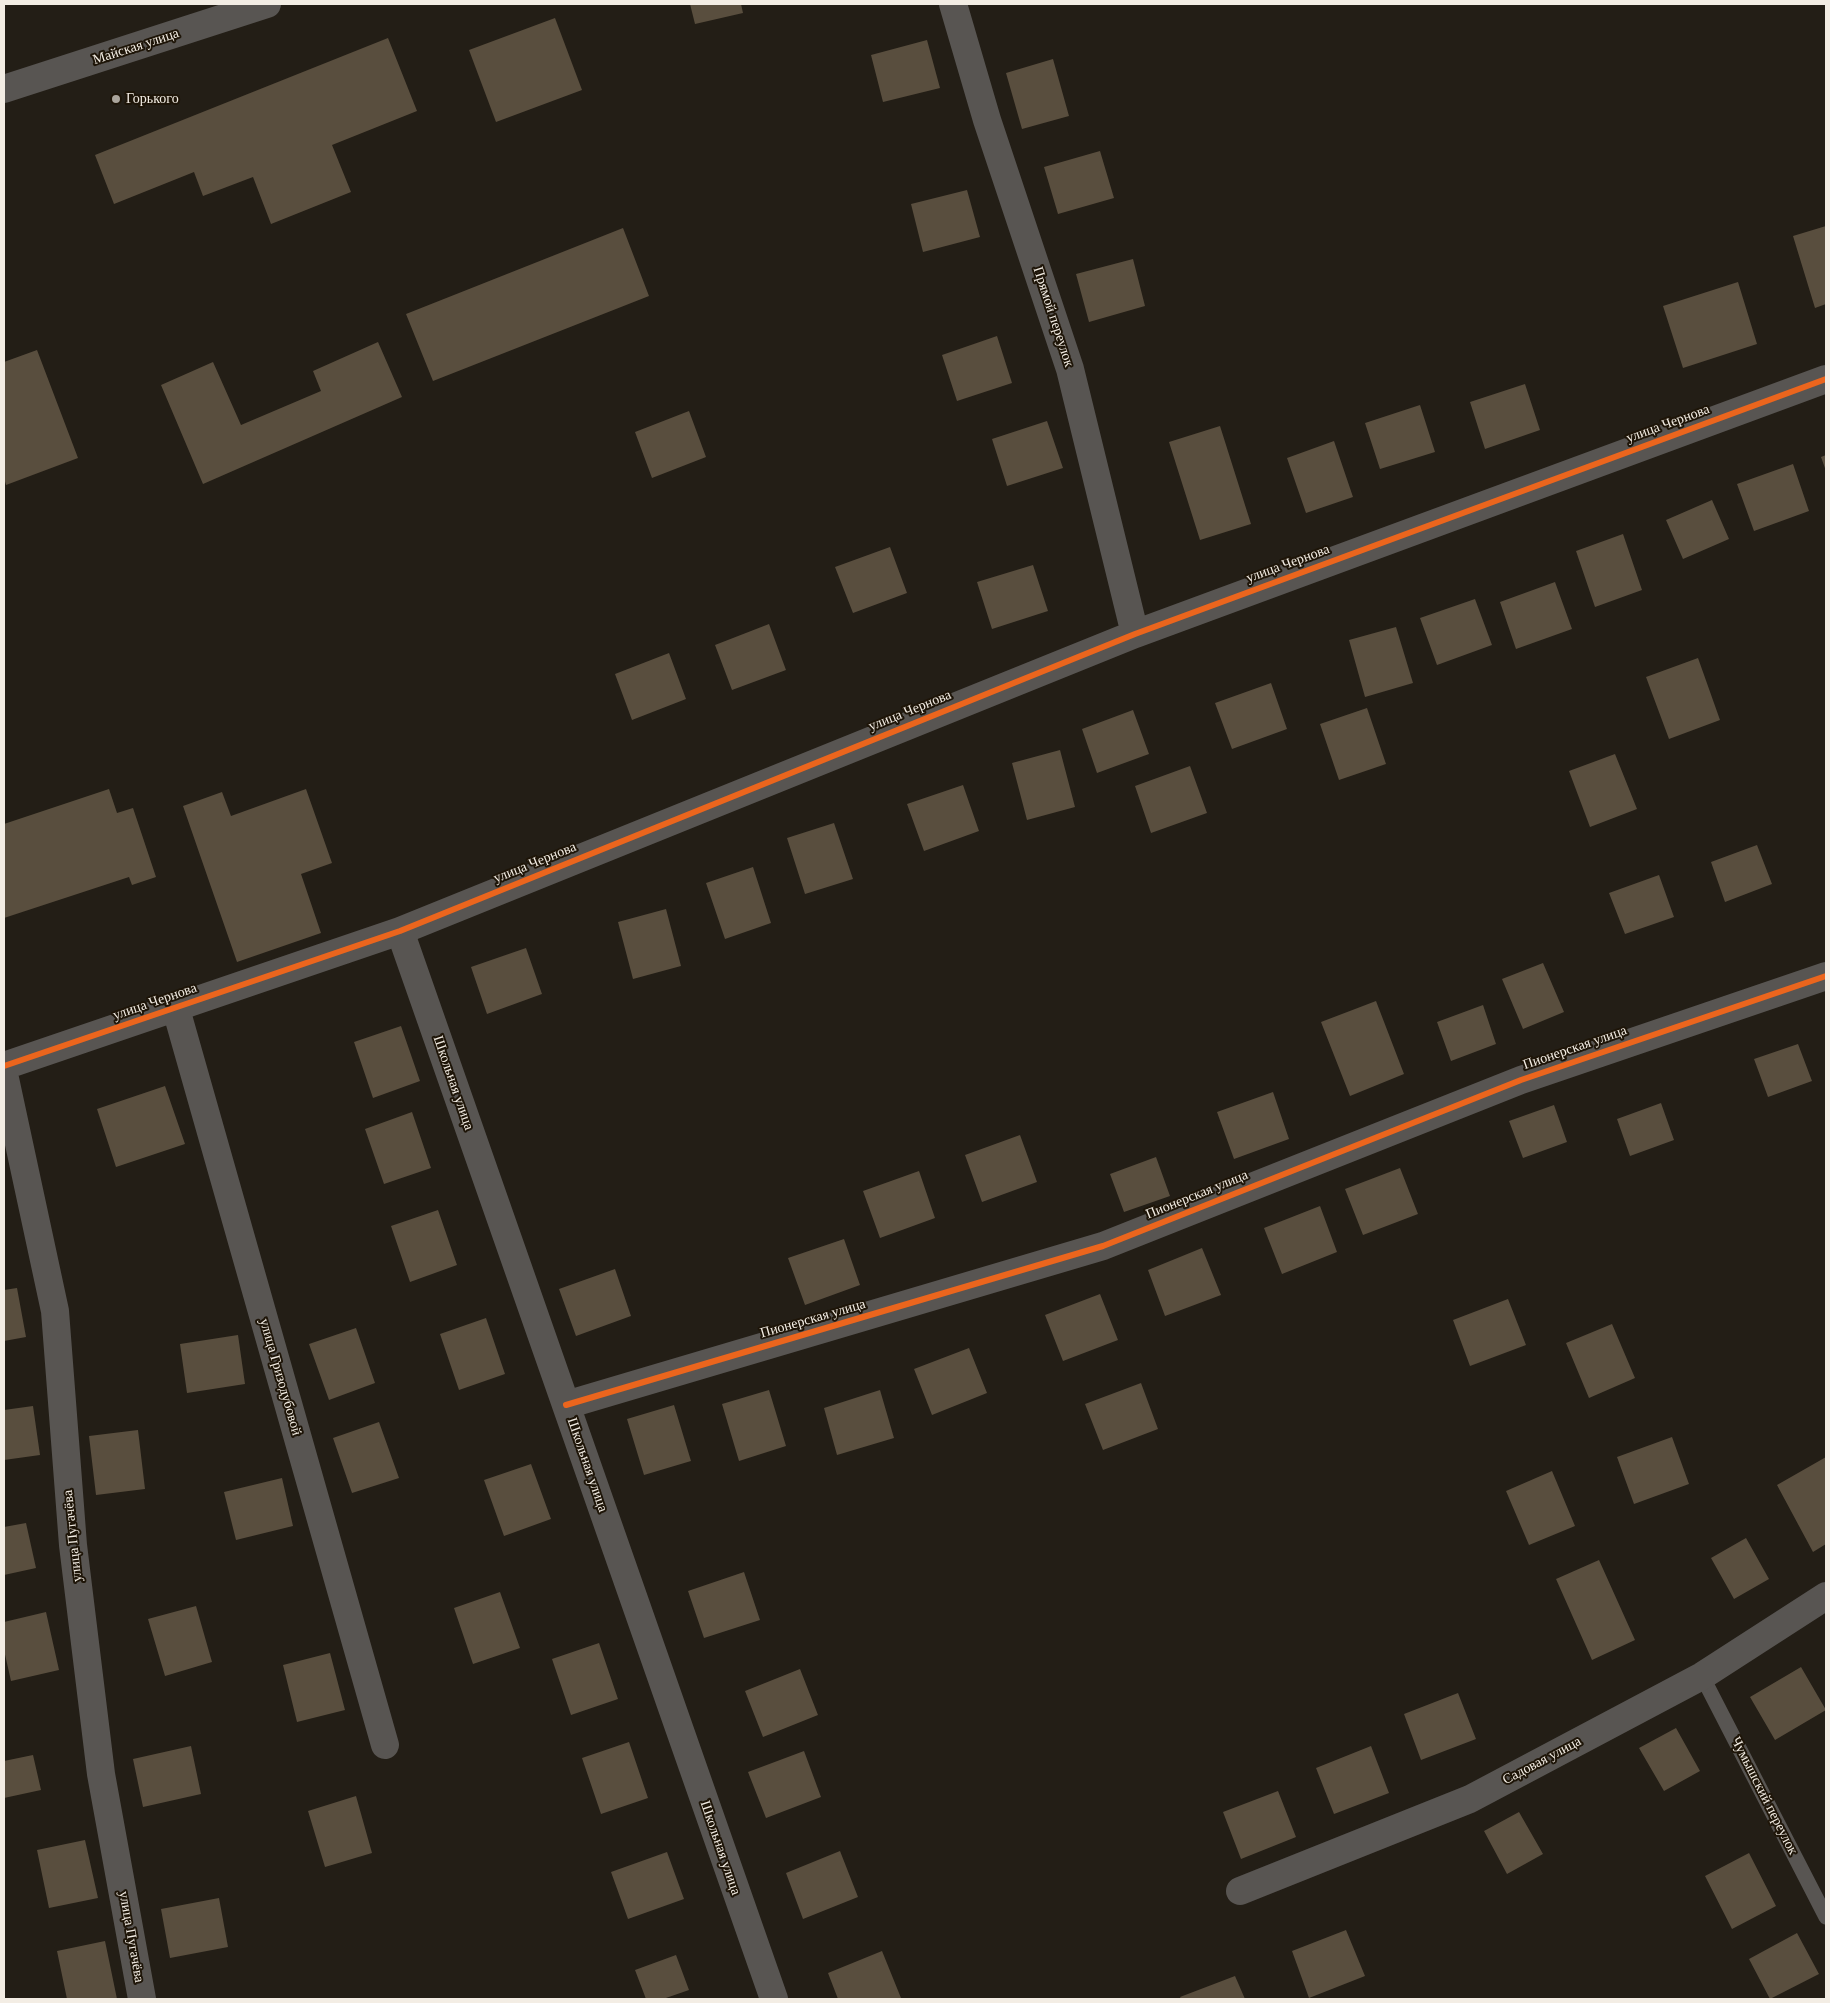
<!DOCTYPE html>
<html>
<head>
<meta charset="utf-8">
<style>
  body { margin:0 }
  #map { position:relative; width:1830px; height:2003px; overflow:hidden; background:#231e16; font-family:"Times New Roman",serif }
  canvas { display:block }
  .frame { position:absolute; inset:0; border:5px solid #f3ede4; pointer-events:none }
</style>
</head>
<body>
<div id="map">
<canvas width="1830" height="2003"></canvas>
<div class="frame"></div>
</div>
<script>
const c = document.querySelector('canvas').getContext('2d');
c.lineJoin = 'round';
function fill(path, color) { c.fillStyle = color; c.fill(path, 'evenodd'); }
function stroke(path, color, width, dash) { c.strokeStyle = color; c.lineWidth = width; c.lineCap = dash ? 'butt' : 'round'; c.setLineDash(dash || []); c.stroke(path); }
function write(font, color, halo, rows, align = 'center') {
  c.font = font + ' "Times New Roman",serif'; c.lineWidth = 4; c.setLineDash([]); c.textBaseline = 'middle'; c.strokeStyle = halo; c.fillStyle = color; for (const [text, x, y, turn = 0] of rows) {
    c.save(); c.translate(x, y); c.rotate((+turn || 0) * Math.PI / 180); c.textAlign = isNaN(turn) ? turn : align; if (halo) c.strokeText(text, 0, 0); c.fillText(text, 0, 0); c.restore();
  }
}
fill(new Path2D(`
  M 690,4 L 741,4 L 743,13 L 695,24 Z
  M 555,18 L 582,90 L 496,122 L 469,50 Z
  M 388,38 L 417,111 L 332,145 L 351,192 L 271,224 L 253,177 L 203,196 L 194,172 L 114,204 L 95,155 Z
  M 927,40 L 940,88 L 883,102 L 871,55 Z
  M 1053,59 L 1069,116 L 1022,129 L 1006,73 Z
  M 1100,151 L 1114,198 L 1058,214 L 1044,167 Z
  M 967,190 L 980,237 L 923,252 L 911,204 Z
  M 1826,226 L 1826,304 L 1815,308 L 1793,236 Z
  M 623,228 L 649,296 L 433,381 L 406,314 Z
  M 1133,259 L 1145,306 L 1089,322 L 1076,274 Z
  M 1738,282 L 1757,344 L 1683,368 L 1663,306 Z
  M 997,336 L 1012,383 L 957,401 L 942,355 Z
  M 378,342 L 402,397 L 203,484 L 161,385 L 213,362 L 241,425 L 321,391 L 313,371 Z
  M 37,350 L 78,458 L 6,485 L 4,478 L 4,362 Z
  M 1525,384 L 1540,430 L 1485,449 L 1470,402 Z
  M 1420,405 L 1435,452 L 1380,469 L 1365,423 Z
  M 689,411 L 706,457 L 652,478 L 635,432 Z
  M 1047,421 L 1063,468 L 1007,486 L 992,439 Z
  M 1220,426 L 1251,524 L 1200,540 L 1169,442 Z
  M 1334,441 L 1353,497 L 1306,513 L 1287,458 Z
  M 1826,455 L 1826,471 L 1821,457 Z
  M 1793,464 L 1809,511 L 1754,531 L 1737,484 Z
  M 1712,500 L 1729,539 L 1683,559 L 1666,520 Z
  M 1623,534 L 1642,590 L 1595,607 L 1576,551 Z
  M 890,547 L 907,593 L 853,613 L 835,567 Z
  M 1033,565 L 1048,611 L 992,629 L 977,582 Z
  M 1555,582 L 1572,629 L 1516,649 L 1500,602 Z
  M 1475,599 L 1492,645 L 1437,665 L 1420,618 Z
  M 769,624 L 786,670 L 732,690 L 715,645 Z
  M 1396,627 L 1413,683 L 1365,697 L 1349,640 Z
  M 669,653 L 686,699 L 632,720 L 615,674 Z
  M 1698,658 L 1720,720 L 1669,739 L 1646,677 Z
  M 1271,683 L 1287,729 L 1232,749 L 1215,703 Z
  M 1367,708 L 1386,764 L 1339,780 L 1320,724 Z
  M 1133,710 L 1149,754 L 1097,773 L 1082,729 Z
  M 1060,750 L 1075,807 L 1027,820 L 1012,763 Z
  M 1615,754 L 1637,809 L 1590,827 L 1569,771 Z
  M 1190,766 L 1207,813 L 1151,833 L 1135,786 Z
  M 963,785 L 979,831 L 924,851 L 907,804 Z
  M 109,789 L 117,813 L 133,808 L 156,877 L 132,885 L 129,877 L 4,918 L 4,824 Z
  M 306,789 L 332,863 L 301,874 L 321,933 L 237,962 L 183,806 L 222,792 L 231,816 Z
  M 834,823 L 853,879 L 805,894 L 787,838 Z
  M 1757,845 L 1772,884 L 1725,902 L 1711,862 Z
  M 753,867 L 771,923 L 725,939 L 706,883 Z
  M 1659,875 L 1674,917 L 1625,934 L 1609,893 Z
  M 666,909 L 681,966 L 633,979 L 618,922 Z
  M 526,948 L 542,994 L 487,1014 L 471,967 Z
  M 1543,963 L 1564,1012 L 1523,1029 L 1502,979 Z
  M 1376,1001 L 1404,1074 L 1350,1096 L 1321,1022 Z
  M 1483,1005 L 1496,1044 L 1451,1061 L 1437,1022 Z
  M 401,1026 L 420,1081 L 373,1098 L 354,1042 Z
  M 1798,1044 L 1812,1081 L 1768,1097 L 1754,1059 Z
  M 165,1086 L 185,1144 L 116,1167 L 97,1109 Z
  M 1273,1092 L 1289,1139 L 1234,1159 L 1217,1112 Z
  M 1661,1103 L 1674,1140 L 1630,1156 L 1617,1119 Z
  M 1554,1105 L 1567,1142 L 1523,1158 L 1509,1121 Z
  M 412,1112 L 431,1168 L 384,1184 L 365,1129 Z
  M 1020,1135 L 1037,1182 L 982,1202 L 965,1155 Z
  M 1156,1157 L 1170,1196 L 1124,1212 L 1110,1174 Z
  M 1400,1168 L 1418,1214 L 1363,1235 L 1345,1189 Z
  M 919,1171 L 935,1218 L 880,1238 L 863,1191 Z
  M 1320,1206 L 1337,1252 L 1282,1274 L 1264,1228 Z
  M 438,1210 L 457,1265 L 410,1282 L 391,1226 Z
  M 844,1239 L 860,1285 L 805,1305 L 788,1258 Z
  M 1202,1248 L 1221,1295 L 1165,1316 L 1148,1270 Z
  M 615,1269 L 631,1316 L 576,1336 L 559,1289 Z
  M 17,1288 L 26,1337 L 4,1341 L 4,1290 Z
  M 1100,1294 L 1118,1340 L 1063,1361 L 1045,1315 Z
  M 1508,1299 L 1526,1345 L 1470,1366 L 1453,1320 Z
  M 486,1318 L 505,1374 L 459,1390 L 440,1334 Z
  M 1612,1324 L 1635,1378 L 1589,1398 L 1566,1343 Z
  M 356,1328 L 375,1383 L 329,1400 L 309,1344 Z
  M 238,1335 L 245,1384 L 187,1393 L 180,1344 Z
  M 969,1348 L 987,1393 L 932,1415 L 914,1369 Z
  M 1141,1383 L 1158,1429 L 1103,1450 L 1085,1404 Z
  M 769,1390 L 786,1446 L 739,1461 L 722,1404 Z
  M 880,1390 L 894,1438 L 837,1455 L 824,1408 Z
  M 674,1405 L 691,1461 L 644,1475 L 627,1419 Z
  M 33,1406 L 40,1455 L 4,1460 L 4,1410 Z
  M 379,1422 L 399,1478 L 352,1493 L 333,1438 Z
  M 138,1430 L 145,1489 L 96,1495 L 89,1436 Z
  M 1672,1437 L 1689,1484 L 1634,1504 L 1617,1457 Z
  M 1826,1457 L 1826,1544 L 1813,1552 L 1777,1485 Z
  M 531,1464 L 551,1519 L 504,1536 L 484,1480 Z
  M 1552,1471 L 1575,1526 L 1529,1545 L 1506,1491 Z
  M 282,1478 L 293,1526 L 236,1540 L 224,1492 Z
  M 26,1523 L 36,1568 L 4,1575 L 4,1527 Z
  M 1746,1538 L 1769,1579 L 1734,1599 L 1711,1558 Z
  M 1599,1560 L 1635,1640 L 1592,1660 L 1556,1579 Z
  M 744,1572 L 760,1620 L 704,1638 L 688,1591 Z
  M 500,1592 L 520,1648 L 473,1664 L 454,1608 Z
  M 196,1606 L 212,1662 L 165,1676 L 148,1619 Z
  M 46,1612 L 59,1670 L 11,1681 L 4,1650 L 4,1622 Z
  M 599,1643 L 618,1699 L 571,1715 L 552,1659 Z
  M 330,1653 L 345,1710 L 297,1722 L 283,1665 Z
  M 1801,1667 L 1826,1710 L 1775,1740 L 1750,1697 Z
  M 800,1669 L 818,1715 L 763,1737 L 745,1691 Z
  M 1458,1693 L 1476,1739 L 1421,1760 L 1404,1714 Z
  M 1676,1728 L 1700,1771 L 1664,1791 L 1639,1748 Z
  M 629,1742 L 648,1798 L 601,1814 L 582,1758 Z
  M 191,1746 L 201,1794 L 143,1807 L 133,1759 Z
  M 1371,1746 L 1389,1793 L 1334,1814 L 1316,1768 Z
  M 804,1751 L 821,1797 L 766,1818 L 748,1772 Z
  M 33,1755 L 41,1790 L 4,1798 L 4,1761 Z
  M 1278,1791 L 1296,1837 L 1241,1859 L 1223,1812 Z
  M 356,1796 L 372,1853 L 325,1867 L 308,1811 Z
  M 1519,1812 L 1543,1854 L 1507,1874 L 1484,1831 Z
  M 85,1840 L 98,1898 L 49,1908 L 37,1850 Z
  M 840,1851 L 858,1897 L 803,1919 L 786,1873 Z
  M 667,1852 L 684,1899 L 628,1919 L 611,1872 Z
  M 1749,1853 L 1776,1906 L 1732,1929 L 1705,1876 Z
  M 219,1898 L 228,1947 L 170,1958 L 161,1909 Z
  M 1346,1930 L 1365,1976 L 1309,1998 L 1292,1951 Z
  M 1797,1933 L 1819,1974 L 1770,1999 L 1749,1959 Z
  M 105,1941 L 117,1999 L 67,1999 L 57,1951 Z
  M 882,1951 L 901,1998 L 838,1999 L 828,1973 Z
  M 676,1955 L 689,1990 L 663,1999 L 646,1999 L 635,1970 Z
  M 1235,1976 L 1245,1999 L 1181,1999 L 1180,1997 Z`), '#594e3e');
stroke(new Path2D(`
  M 1702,1676 L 1826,1917`), '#585552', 15);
stroke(new Path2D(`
  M 953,4 L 987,120 L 1070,369 L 1135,634
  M 4,89 L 267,4
  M 400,931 L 774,1999
  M 176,1009 L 385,1745
  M 4,1066 L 400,931 L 1135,634 L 1826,379
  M 4,1074 L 55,1311 L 73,1545 L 101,1774 L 142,1999
  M 566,1405 L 1103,1246 L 1521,1080 L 1826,976
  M 1240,1891 L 1470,1799 L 1702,1676 L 1826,1596`), '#585552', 28);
stroke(new Path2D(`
  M 4,1066 L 400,931 L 1135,634 L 1826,379
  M 566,1405 L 1103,1246 L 1521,1080 L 1826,976`), '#eb651d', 6);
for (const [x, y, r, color] of [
  [116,99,5,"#aaa59c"]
]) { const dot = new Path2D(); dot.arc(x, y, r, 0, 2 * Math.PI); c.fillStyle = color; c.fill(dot); stroke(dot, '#1e1508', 2); }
write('14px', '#f3ede4', '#1e1508', [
  ["Майская улица",136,47,-18],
  ["Прямой переулок",1053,317,72],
  ["улица Чернова",1668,424,-20],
  ["улица Чернова",1288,564,-20],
  ["улица Чернова",910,711,-22],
  ["улица Чернова",535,863,-22],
  ["улица Чернова",155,1002,-19],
  ["Пионерская улица",1575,1048,-19],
  ["Школьная улица",453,1083,71],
  ["Пионерская улица",1197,1195,-22],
  ["Пионерская улица",813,1319,-16],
  ["улица Гризодубовой",280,1377,74],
  ["Школьная улица",587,1465,71],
  ["улица Пугачёва",73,1536,-96],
  ["Садовая улица",1542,1761,-28],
  ["Чумышский переулок",1764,1796,63],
  ["Школьная улица",720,1848,71],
  ["улица Пугачёва",131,1937,80]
]);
write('14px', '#f3ede4', '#1e1508', [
  ["Горького",126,99]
], 'left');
</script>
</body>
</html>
